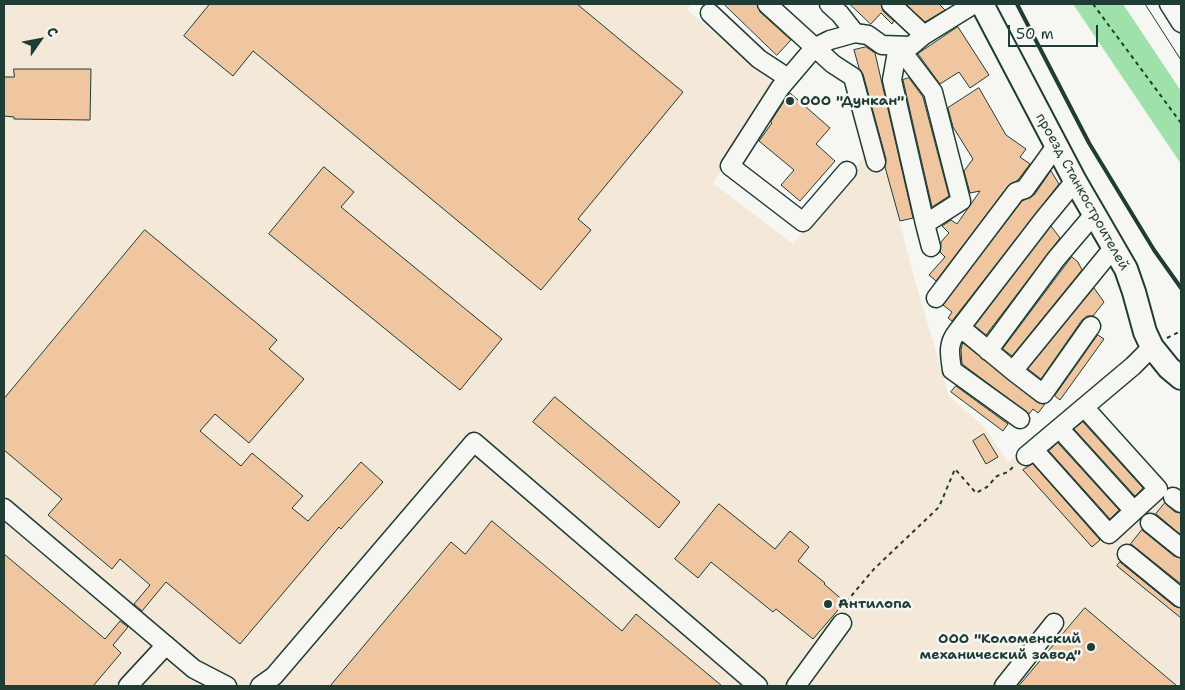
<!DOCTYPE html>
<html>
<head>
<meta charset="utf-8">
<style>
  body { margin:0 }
  #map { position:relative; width:1185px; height:690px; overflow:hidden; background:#f6f6f2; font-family:"Shantell Sans",sans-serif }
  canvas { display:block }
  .frame { position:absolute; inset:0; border:5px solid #1f3d34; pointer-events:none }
  .north { position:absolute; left:15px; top:15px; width:50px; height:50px; -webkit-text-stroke:4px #f6f6f2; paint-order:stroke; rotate:57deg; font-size:14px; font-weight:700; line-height:20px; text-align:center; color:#1f3d34 }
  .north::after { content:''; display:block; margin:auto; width:18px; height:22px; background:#1f3d34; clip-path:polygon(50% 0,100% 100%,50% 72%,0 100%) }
  .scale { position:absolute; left:1008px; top:25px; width:90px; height:22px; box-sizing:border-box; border:2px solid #1f3d34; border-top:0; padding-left:6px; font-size:15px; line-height:18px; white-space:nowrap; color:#1f3d34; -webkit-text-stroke:4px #f6f6f2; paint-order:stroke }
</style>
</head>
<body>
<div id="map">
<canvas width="1185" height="690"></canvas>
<div class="frame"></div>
<div class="north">С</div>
<div class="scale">50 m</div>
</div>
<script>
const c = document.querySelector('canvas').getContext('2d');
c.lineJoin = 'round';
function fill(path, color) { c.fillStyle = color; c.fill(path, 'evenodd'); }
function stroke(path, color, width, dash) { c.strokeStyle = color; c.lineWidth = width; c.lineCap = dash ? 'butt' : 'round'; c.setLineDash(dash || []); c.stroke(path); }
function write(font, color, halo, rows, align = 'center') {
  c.font = font + ' "Shantell Sans",sans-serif'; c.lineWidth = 5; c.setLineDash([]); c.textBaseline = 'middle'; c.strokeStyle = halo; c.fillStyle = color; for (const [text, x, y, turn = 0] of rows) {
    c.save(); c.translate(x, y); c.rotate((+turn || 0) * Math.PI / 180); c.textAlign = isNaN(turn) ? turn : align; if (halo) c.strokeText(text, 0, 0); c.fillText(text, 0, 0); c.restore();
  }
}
fill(new Path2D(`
  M 4,4 L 692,4 L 687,10 L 777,85 L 713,183 L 793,244 L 864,157 L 887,174 L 914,277 L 949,396 L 985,428 L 1008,462 L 1086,398 L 1173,490 L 1181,494 L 1181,686 L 4,686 Z`), '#f4e8d9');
fill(new Path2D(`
  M 1073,4 L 1123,4 L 1181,91 L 1181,164 Z`), '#9fe1ab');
const building = new Path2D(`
  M 210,4 L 577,4 L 683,92 L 578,219 L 591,230 L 541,290 L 253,51 L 233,76 L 184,36 Z
  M 724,4 L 757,4 L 760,12 L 791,40 L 777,55 Z
  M 850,4 L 881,4 L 883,11 L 894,21 L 892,24 L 881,13 L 871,24 Z
  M 906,4 L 939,4 L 945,10 L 925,22 Z
  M 958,27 L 989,75 L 970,88 L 959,72 L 940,84 L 918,54 Z
  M 866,47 L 875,53 L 913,218 L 900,221 L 885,167 L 886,159 L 863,74 L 859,68 L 854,50 Z
  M 14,69 L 91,69 L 90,120 L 14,119 L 14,117 L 4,116 L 4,77 L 14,77 Z
  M 909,78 L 923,97 L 949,196 L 932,207 L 903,80 Z
  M 979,88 L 1006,135 L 1026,149 L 1020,157 L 1030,164 L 1018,180 L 1008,186 L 936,281 L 929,275 L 945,257 L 940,252 L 941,242 L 949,233 L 942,226 L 951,220 L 957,224 L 980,191 L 970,193 L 964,171 L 973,159 L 953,127 L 948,108 Z
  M 790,93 L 830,128 L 816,144 L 835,161 L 800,201 L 781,185 L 794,170 L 759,141 L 772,123 L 771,122 Z
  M 324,167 L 354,192 L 341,207 L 502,339 L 460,390 L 269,234 Z
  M 1051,171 L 1059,184 L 952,321 L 948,318 L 952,312 L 943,305 L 1022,201 L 1034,195 Z
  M 1051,226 L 1060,238 L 986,335 L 975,326 Z
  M 145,230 L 277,340 L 269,349 L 304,379 L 249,443 L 215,414 L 200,431 L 241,466 L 252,453 L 303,496 L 292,508 L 308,521 L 361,462 L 383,482 L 341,529 L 339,527 L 240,644 L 166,582 L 142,611 L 134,604 L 150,585 L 120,559 L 112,569 L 48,515 L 62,499 L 4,450 L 4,399 Z
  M 1072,257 L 1078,262 L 1082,270 L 1012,356 L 1003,349 Z
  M 1094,288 L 1104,302 L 1093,316 L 1087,316 L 1082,320 L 1041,379 L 1028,369 Z
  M 1098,335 L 1104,339 L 1060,400 L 1055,396 Z
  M 963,343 L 1037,402 L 1045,404 L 1038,413 L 1033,409 L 1029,414 L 962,364 L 961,350 Z
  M 956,386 L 1008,424 L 1003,431 L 951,392 Z
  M 555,397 L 680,502 L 659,528 L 533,422 Z
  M 1083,422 L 1143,488 L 1135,496 L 1074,429 Z
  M 984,434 L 998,457 L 986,464 L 973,441 Z
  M 1058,443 L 1119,510 L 1110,519 L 1049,451 Z
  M 1033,464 L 1100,540 L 1092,547 L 1023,470 Z
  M 1165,503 L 1175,512 L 1181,513 L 1181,535 L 1156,514 Z
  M 719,504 L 775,549 L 790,531 L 809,547 L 798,561 L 825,583 L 824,584 L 845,602 L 813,639 L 776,609 L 773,612 L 711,562 L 698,578 L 675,559 Z
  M 492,521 L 622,631 L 636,614 L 722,686 L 330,686 L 451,542 L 465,554 Z
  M 1142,530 L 1174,556 L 1181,558 L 1181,584 L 1131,544 Z
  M 4,554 L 105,639 L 120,621 L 128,627 L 113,645 L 121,653 L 93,686 L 4,686 Z
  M 1120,562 L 1174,606 L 1181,608 L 1181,618 L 1117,566 Z
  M 1085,608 L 1177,686 L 1019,686 Z`);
fill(building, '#efc69f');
stroke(building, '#1f3d34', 1);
const minor = new Path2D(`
  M 767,4 L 833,64 L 853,77 L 876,162
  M 829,4 L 840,14 L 855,33
  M 891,4 L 924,35
  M 1169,4 L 1181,23
  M 710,13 L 759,59 L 788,78
  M 898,46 L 933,92 L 961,201 L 925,224 L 931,247
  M 898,46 L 892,80 L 925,224
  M 847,171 L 803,222 L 730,166 L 780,88 L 814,48 L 830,40 L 855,33 L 868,35 L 882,45 L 911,46 L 924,35 L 974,4
  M 936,298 L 1016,192 L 1025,189 L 1056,146
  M 1091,326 L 1043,394 L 1013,371 L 1114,247
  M 957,332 L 1043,220 L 1075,181
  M 988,351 L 1056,259 L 1095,213
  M 1013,371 L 966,332 L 957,332 C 947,344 950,355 952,370 L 1020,419
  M 1059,428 L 1134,511
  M 1034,450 L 1109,534 L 1158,489 L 1084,407
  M 1026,456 L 1133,366 L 1152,347
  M 1173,497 L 1181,503
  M 4,508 L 194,669 L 227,686
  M 1150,523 L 1181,548
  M 1127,554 L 1181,598
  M 128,686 L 166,645
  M 260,686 L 274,676 L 474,442 L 758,686
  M 796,686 L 842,623
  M 1004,686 L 1054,623`);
const major = new Path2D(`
  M 982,4 L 1075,181 L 1126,269 L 1134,292 L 1145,332 L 1152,347 L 1169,368 L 1181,378`);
stroke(minor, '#1f3d34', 21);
stroke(major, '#1f3d34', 26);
stroke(new Path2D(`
  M 1093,4 L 1181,123
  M 1167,338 L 1181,331
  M 841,608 L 874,569 L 939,507 L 955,469 L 976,493 L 987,487 L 997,476 L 1008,472 L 1015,465`), '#1f3d34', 2, [4, 4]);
stroke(minor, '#f6f6f2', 18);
stroke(major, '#f6f6f2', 22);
stroke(new Path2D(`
  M 1145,4 L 1181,60`), '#1f3d34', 1);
stroke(new Path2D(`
  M 1017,4 L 1089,143 L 1154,250 L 1181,288`), '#1f3d34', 4);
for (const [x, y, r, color] of [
  [790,101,5,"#1f3d34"],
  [828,604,5,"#1f3d34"],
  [1091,647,5,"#1f3d34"]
]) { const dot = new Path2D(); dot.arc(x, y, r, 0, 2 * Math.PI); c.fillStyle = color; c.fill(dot); stroke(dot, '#f6f6f2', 2); }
write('bold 14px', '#1f3d34', '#f6f6f2', [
  ["ООО \"Дункан\"",800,101],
  ["Aнтилопа",838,604],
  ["ООО \"Коломенский",1081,639,"right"],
  ["механический завод\"",1081,655,"right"]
], 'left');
write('14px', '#1f3d34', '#f6f6f2', [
  ["проезд Станкостроителей",1082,192,61]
]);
</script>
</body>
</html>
